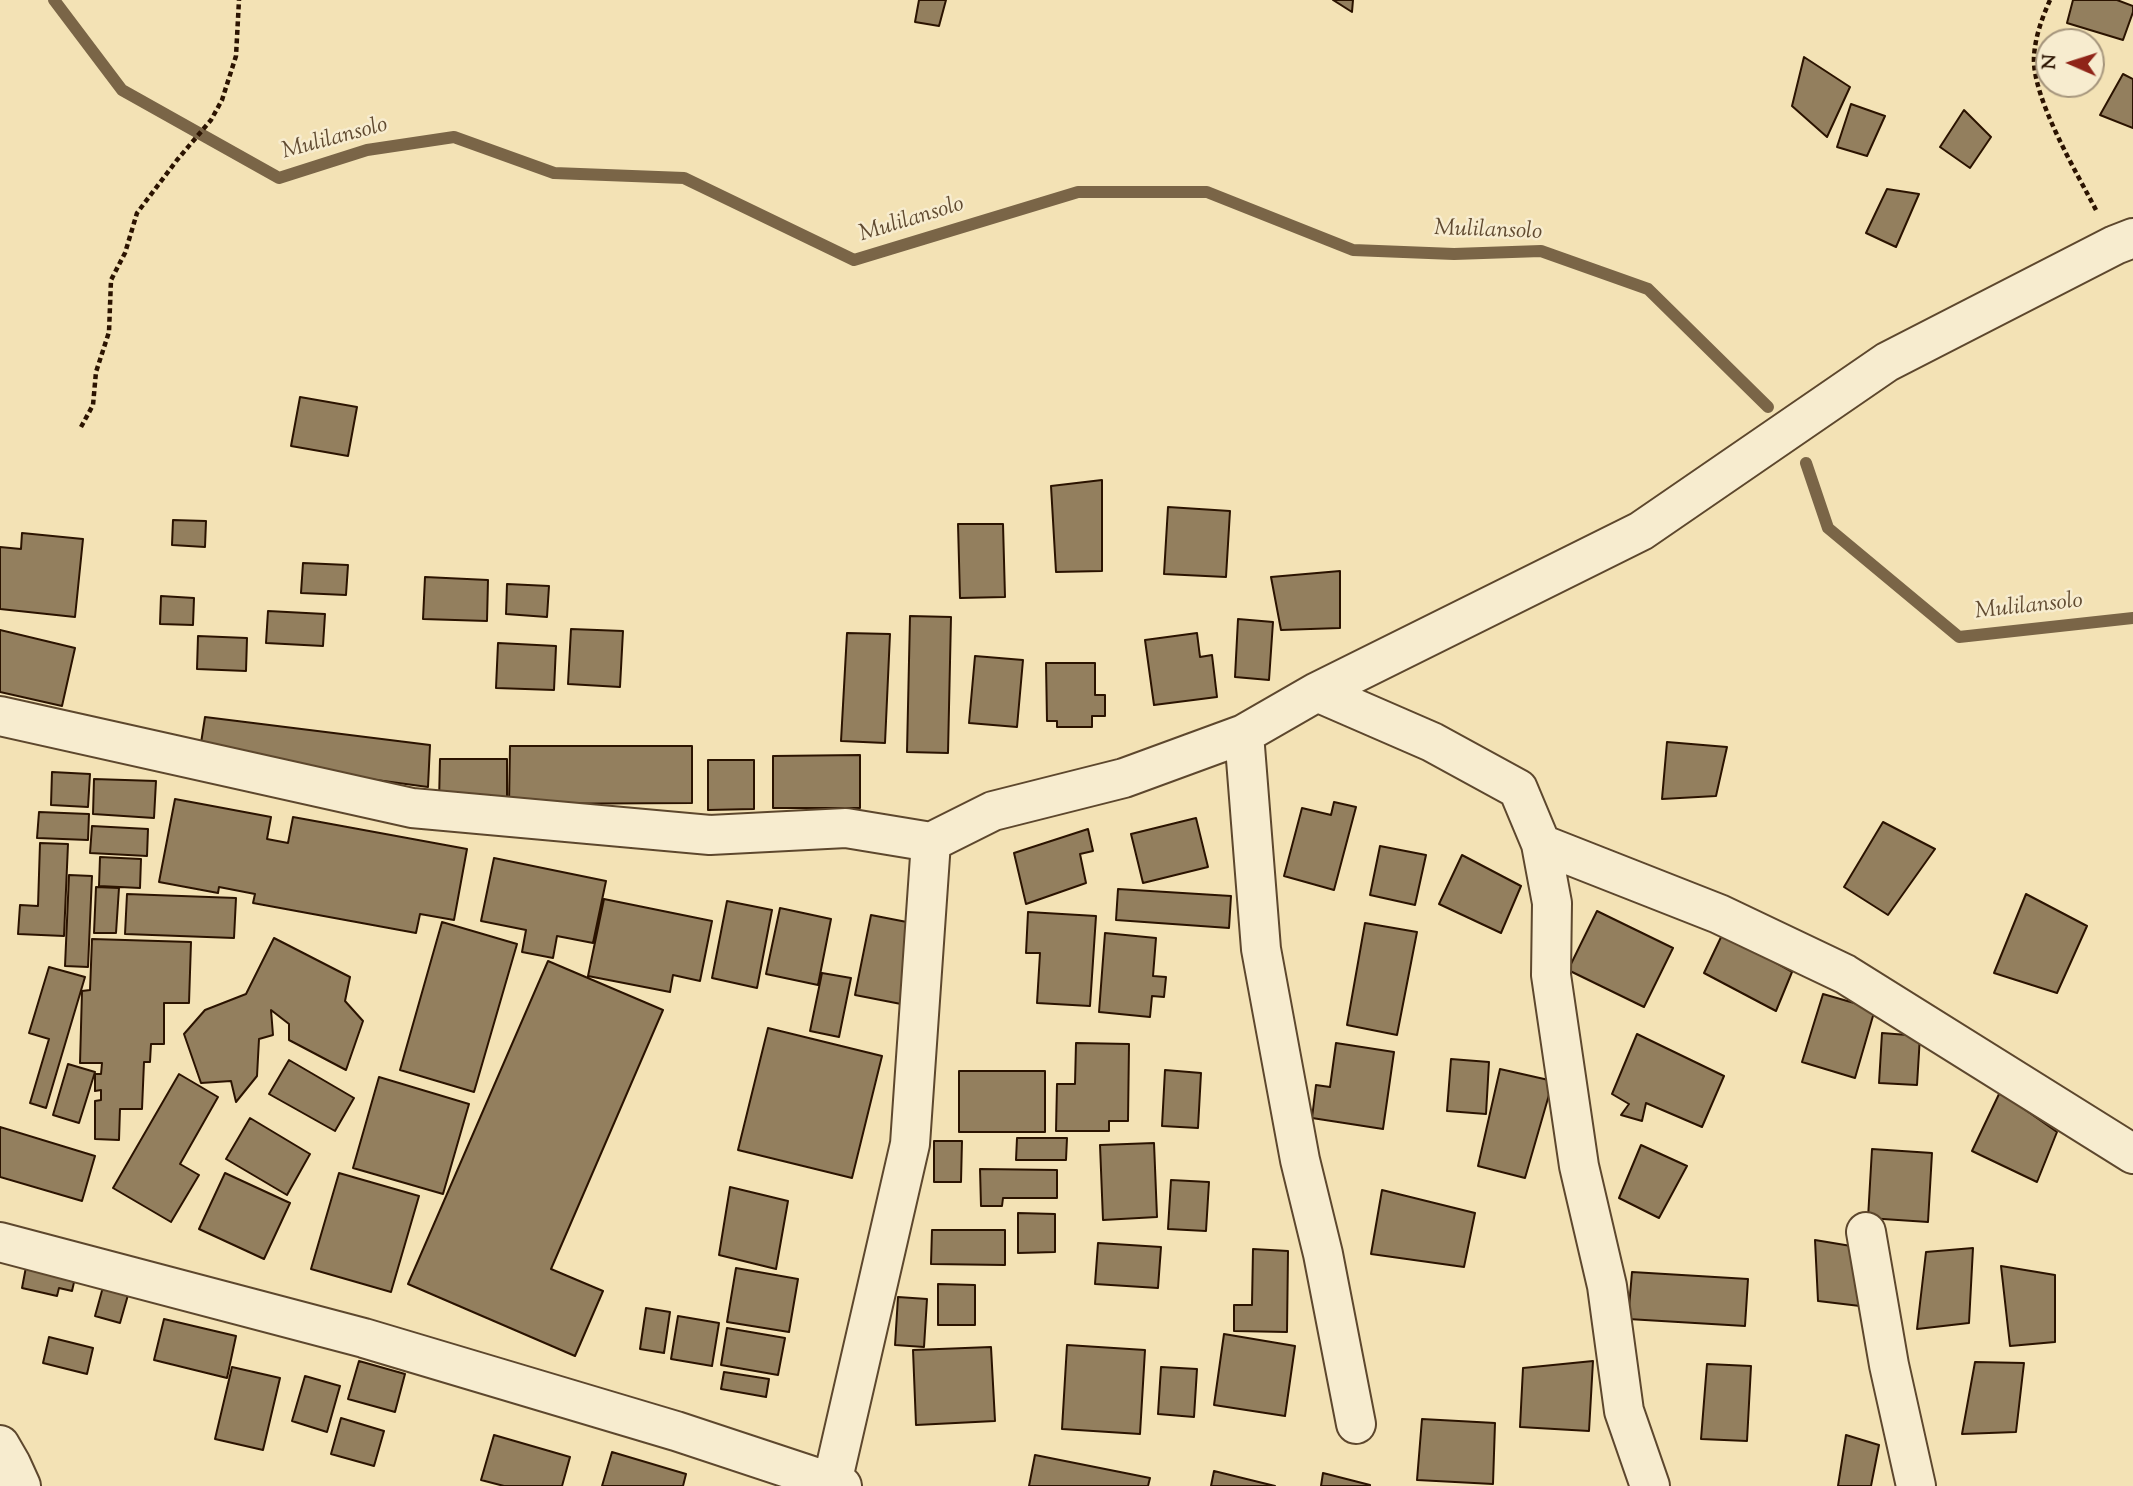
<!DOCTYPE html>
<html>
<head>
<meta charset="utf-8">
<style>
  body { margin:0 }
  #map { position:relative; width:2133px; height:1486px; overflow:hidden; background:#f3e2b5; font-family:"Sorts Mill Goudy",serif }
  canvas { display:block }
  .north { position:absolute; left:2035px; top:28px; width:70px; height:70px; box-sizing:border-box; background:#f7eccf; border:2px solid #a5957c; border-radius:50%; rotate:273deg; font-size:19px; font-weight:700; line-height:28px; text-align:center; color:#2b1300 }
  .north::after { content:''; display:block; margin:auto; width:24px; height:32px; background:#8f2418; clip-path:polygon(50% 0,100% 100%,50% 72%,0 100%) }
</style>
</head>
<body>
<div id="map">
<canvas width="2133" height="1486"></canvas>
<div class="north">N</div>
</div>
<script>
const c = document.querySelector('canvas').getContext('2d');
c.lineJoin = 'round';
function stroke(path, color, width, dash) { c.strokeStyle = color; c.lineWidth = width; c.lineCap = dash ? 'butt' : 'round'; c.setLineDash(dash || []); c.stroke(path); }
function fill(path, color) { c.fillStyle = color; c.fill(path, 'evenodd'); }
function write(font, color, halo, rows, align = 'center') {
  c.font = font + ' "Sorts Mill Goudy",serif'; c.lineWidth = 5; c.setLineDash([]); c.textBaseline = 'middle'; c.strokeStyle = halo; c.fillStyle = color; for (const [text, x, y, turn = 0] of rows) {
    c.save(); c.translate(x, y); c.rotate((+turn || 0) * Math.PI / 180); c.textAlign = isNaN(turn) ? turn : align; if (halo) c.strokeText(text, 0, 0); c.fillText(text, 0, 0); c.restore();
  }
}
stroke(new Path2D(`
  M 54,0 L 122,90 L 279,178 L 367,150 L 454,137 L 554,173 L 684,178 L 854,260 L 1078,192 L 1207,192 L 1353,250 L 1454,254 L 1541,251 L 1648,289 L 1768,407
  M 1806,463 L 1828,528 L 1959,637 L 2133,618`), '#7a6547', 12);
const building = new Path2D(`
  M 919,0 L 946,0 L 939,26 L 915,22 Z
  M 1333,0 L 1353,0 L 1352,12 Z
  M 2073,0 L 2117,0 L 2133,6 L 2133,12 L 2123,40 L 2067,23 Z
  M 1804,57 L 1850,87 L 1827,137 L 1792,106 Z
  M 2123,74 L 2133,79 L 2133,128 L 2100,115 Z
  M 1851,104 L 1885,116 L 1867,156 L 1837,147 Z
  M 1964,110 L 1991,137 L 1970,168 L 1940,147 Z
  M 1887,189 L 1919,194 L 1896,247 L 1866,233 Z
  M 300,397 L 357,407 L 348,456 L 291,446 Z
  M 1102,480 L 1102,571 L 1056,572 L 1051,486 Z
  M 1168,507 L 1230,511 L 1226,577 L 1164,574 Z
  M 173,520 L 206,521 L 205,547 L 172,545 Z
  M 958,524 L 1003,524 L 1005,597 L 960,598 Z
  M 22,533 L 83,539 L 75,617 L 0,609 L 0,547 L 21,549 Z
  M 303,563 L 348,565 L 346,595 L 301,593 Z
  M 1340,571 L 1340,628 L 1281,630 L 1271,577 Z
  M 425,577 L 488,580 L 487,621 L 423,619 Z
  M 507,584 L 549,586 L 547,617 L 506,614 Z
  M 161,596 L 194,598 L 193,625 L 160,624 Z
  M 268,611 L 325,614 L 323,646 L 266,643 Z
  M 910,616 L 951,617 L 948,753 L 907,752 Z
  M 1238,619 L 1273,622 L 1269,680 L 1235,677 Z
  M 571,629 L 623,631 L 620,687 L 568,684 Z
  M 0,630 L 75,648 L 62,706 L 0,692 Z
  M 847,633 L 890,634 L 885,743 L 841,741 Z
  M 1197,633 L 1200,657 L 1212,655 L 1217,697 L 1154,705 L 1145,640 Z
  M 198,636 L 247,638 L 246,671 L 197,669 Z
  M 498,643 L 556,646 L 554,690 L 496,688 Z
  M 975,656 L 1023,660 L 1017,727 L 969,723 Z
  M 1046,663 L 1095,663 L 1095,695 L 1105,695 L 1105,716 L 1092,716 L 1092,727 L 1057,727 L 1057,721 L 1047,721 Z
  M 205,717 L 430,745 L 428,787 L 199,756 Z
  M 1667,742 L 1727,747 L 1716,796 L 1662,799 Z
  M 510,746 L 692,746 L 692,803 L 509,804 Z
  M 860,755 L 860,808 L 773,808 L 773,756 Z
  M 440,759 L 507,759 L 507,801 L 439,801 Z
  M 708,760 L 754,760 L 754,809 L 708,810 Z
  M 52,772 L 90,774 L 88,807 L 51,805 Z
  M 94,779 L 156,781 L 154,818 L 93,814 Z
  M 175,799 L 271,817 L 267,839 L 288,843 L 293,817 L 467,849 L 454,920 L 420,914 L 416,933 L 253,903 L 255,894 L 219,887 L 218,893 L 159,882 Z
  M 1334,802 L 1356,807 L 1334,890 L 1284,876 L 1302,808 L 1331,815 Z
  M 39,812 L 89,814 L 88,840 L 37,838 Z
  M 1196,818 L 1208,867 L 1143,883 L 1131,834 Z
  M 1883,822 L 1935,849 L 1888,915 L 1844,887 Z
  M 92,826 L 148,829 L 147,856 L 90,853 Z
  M 1088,829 L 1093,851 L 1080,854 L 1086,883 L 1026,904 L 1014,853 Z
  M 40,843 L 68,844 L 64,936 L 18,934 L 20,905 L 38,906 Z
  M 1380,846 L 1426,855 L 1415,905 L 1370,895 Z
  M 1462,855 L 1521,886 L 1501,933 L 1439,904 Z
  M 100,857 L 141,859 L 140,888 L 99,886 Z
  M 494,858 L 606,881 L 593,943 L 557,936 L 553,958 L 522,952 L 526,930 L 481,921 Z
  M 69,875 L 92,876 L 88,967 L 65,966 Z
  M 96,887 L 119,888 L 116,933 L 94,933 Z
  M 1118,889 L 1231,896 L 1229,928 L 1116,920 Z
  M 127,894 L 236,898 L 234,938 L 125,934 Z
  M 2026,894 L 2087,926 L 2057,993 L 1994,973 Z
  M 604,899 L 712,921 L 700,981 L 673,975 L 670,992 L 588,976 Z
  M 727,901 L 772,910 L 757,988 L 712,978 Z
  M 780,908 L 831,919 L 818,985 L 766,974 Z
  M 1597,911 L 1673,948 L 1644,1007 L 1568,970 Z
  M 1028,912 L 1096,916 L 1090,1006 L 1037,1003 L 1040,953 L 1026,953 Z
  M 871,915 L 917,924 L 901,1004 L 855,995 Z
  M 442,922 L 517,944 L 474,1092 L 400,1070 Z
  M 1365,923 L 1417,932 L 1397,1035 L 1347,1025 Z
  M 1105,933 L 1156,938 L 1153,976 L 1166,977 L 1164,997 L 1152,996 L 1150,1017 L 1099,1012 Z
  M 1723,933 L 1792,972 L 1776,1011 L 1704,973 Z
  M 274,938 L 350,977 L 345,1001 L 363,1021 L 346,1070 L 289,1040 L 289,1024 L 271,1010 L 273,1035 L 259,1039 L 257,1076 L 236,1102 L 231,1081 L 201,1083 L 184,1034 L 205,1010 L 246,994 Z
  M 92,939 L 191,942 L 189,1003 L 164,1003 L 164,1044 L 151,1044 L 150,1062 L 144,1062 L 142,1109 L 120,1109 L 119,1140 L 95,1139 L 95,1101 L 101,1100 L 101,1090 L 95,1091 L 95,1074 L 101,1074 L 102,1063 L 80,1063 L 82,991 L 90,990 Z
  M 548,961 L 663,1010 L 551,1269 L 603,1291 L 575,1356 L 408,1284 Z
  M 49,967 L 85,977 L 46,1108 L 30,1103 L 49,1039 L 29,1033 Z
  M 822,973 L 851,978 L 839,1037 L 810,1031 Z
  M 1823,994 L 1875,1009 L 1855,1078 L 1802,1062 Z
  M 768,1028 L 882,1056 L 852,1178 L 738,1150 Z
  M 1882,1033 L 1920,1036 L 1917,1085 L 1879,1083 Z
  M 1637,1034 L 1724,1076 L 1702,1127 L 1646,1103 L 1642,1121 L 1621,1115 L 1629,1104 L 1612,1094 Z
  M 1076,1043 L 1129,1044 L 1128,1121 L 1109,1121 L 1109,1131 L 1056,1131 L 1057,1084 L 1075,1084 Z
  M 1336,1043 L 1394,1052 L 1383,1129 L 1312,1118 L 1316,1085 L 1330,1087 Z
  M 1451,1059 L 1489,1062 L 1486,1114 L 1447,1111 Z
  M 289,1060 L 354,1098 L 335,1131 L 269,1094 Z
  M 68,1064 L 95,1072 L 79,1123 L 53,1115 Z
  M 1500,1069 L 1553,1081 L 1525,1178 L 1478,1166 Z
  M 1165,1070 L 1201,1073 L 1198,1128 L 1162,1126 Z
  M 959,1071 L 1045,1071 L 1045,1132 L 959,1132 Z
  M 179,1074 L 218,1097 L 180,1164 L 199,1175 L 171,1222 L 113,1188 Z
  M 379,1077 L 469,1104 L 443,1194 L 353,1168 Z
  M 2000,1092 L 2057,1132 L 2037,1182 L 1972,1151 Z
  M 250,1118 L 310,1154 L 287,1195 L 226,1159 Z
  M 0,1127 L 95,1156 L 82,1201 L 0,1177 Z
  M 1017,1138 L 1067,1138 L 1066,1160 L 1016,1160 Z
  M 934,1141 L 962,1141 L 961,1182 L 934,1182 Z
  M 1154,1143 L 1157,1217 L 1103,1220 L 1100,1145 Z
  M 1641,1145 L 1687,1166 L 1659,1218 L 1619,1198 Z
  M 1872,1149 L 1932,1153 L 1928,1222 L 1868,1218 Z
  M 980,1169 L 1057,1170 L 1057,1198 L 1003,1198 L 1002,1206 L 981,1206 Z
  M 225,1173 L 290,1203 L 264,1259 L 199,1229 Z
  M 339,1173 L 419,1196 L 391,1292 L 311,1269 Z
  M 1171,1180 L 1209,1182 L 1206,1231 L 1168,1229 Z
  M 730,1187 L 788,1201 L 776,1269 L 719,1255 Z
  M 1382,1190 L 1475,1213 L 1464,1267 L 1371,1254 Z
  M 1018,1213 L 1055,1214 L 1055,1252 L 1018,1253 Z
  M 932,1230 L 1005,1230 L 1005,1265 L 931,1264 Z
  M 1815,1240 L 1863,1248 L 1860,1306 L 1818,1301 Z
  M 1098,1243 L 1161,1247 L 1158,1288 L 1095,1284 Z
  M 1973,1248 L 1969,1323 L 1917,1329 L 1926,1252 Z
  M 1253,1249 L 1288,1251 L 1287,1332 L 1234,1331 L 1234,1305 L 1252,1305 Z
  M 2001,1266 L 2055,1275 L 2055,1342 L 2010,1346 Z
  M 26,1267 L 75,1278 L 72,1291 L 59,1288 L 57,1296 L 22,1288 Z
  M 736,1268 L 798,1279 L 789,1332 L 727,1322 Z
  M 1632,1272 L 1748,1279 L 1745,1326 L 1628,1319 Z
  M 938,1284 L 975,1285 L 975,1325 L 938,1325 Z
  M 103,1287 L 128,1295 L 120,1323 L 95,1316 Z
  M 898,1297 L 927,1299 L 924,1347 L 895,1345 Z
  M 646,1308 L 670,1312 L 664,1353 L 640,1349 Z
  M 678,1316 L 719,1323 L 712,1366 L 671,1359 Z
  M 164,1319 L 236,1336 L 227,1378 L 154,1360 Z
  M 727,1328 L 785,1338 L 778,1375 L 721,1365 Z
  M 1224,1334 L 1295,1346 L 1285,1416 L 1214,1405 Z
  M 49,1337 L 93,1348 L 87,1374 L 43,1363 Z
  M 1067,1345 L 1145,1350 L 1140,1434 L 1062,1429 Z
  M 991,1347 L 995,1421 L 916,1425 L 913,1350 Z
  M 359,1361 L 405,1374 L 395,1412 L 348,1399 Z
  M 1593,1361 L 1589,1431 L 1520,1427 L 1523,1368 Z
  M 1975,1362 L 2024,1363 L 2016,1432 L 1962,1434 Z
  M 1707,1364 L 1751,1366 L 1747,1441 L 1701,1439 Z
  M 232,1367 L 280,1378 L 263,1450 L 215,1439 Z
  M 1161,1367 L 1197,1369 L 1194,1417 L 1158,1414 Z
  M 724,1372 L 769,1379 L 766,1397 L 721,1389 Z
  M 305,1376 L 340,1386 L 327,1432 L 292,1421 Z
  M 341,1418 L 384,1431 L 374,1466 L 331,1454 Z
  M 1422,1419 L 1495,1423 L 1493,1484 L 1417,1480 Z
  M 494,1435 L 570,1457 L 562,1486 L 504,1486 L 481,1480 Z
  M 1846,1435 L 1879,1445 L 1871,1486 L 1838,1486 Z
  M 612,1452 L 686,1474 L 683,1486 L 602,1486 Z
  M 1035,1455 L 1150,1478 L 1148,1486 L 1029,1486 Z
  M 1214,1471 L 1275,1486 L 1211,1486 Z
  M 1323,1473 L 1370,1485 L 1370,1486 L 1321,1486 Z`);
fill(building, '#937f5e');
stroke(building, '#2b1300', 2);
const minor = new Path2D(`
  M 1317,692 L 1432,742 L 1518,789 L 1541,844 L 1552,903 L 1551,975 L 1579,1166 L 1607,1286 L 1624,1411 L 1650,1486
  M 0,716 L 412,808 L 710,835 L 846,828 L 931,842 L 993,811 L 1124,778 L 1244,734 L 1317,692 L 1641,531 L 1887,362 L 2115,245 L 2133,238
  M 1244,734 L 1261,949 L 1300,1160 L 1323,1254 L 1356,1424
  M 1541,844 L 1719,914 L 1845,974 L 2133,1154
  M 1866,1232 L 1889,1365 L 1916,1486
  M 0,1242 L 364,1338 L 676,1431 L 842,1486
  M 0,1445 L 11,1464 L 21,1486
  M 832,1483 L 910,1144 L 931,842`);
stroke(minor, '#5d472d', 42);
stroke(new Path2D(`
  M 2050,0 C 2042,18 2035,37 2034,57 C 2032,98 2077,173 2096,210
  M 81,427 L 93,405 L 96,372 L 109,332 L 111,280 L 125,253 L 137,213 L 177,160 L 211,120 L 222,100 L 236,56 L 239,0`), '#2b1300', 4.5, [5, 3.5]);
stroke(minor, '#f7eccf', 38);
write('italic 23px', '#604a30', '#f7eccf', [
  ["Mulilansolo",335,140,-15],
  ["Mulilansolo",912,221,-17],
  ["Mulilansolo",1488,232,2],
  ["Mulilansolo",2029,608,-6]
]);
</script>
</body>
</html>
